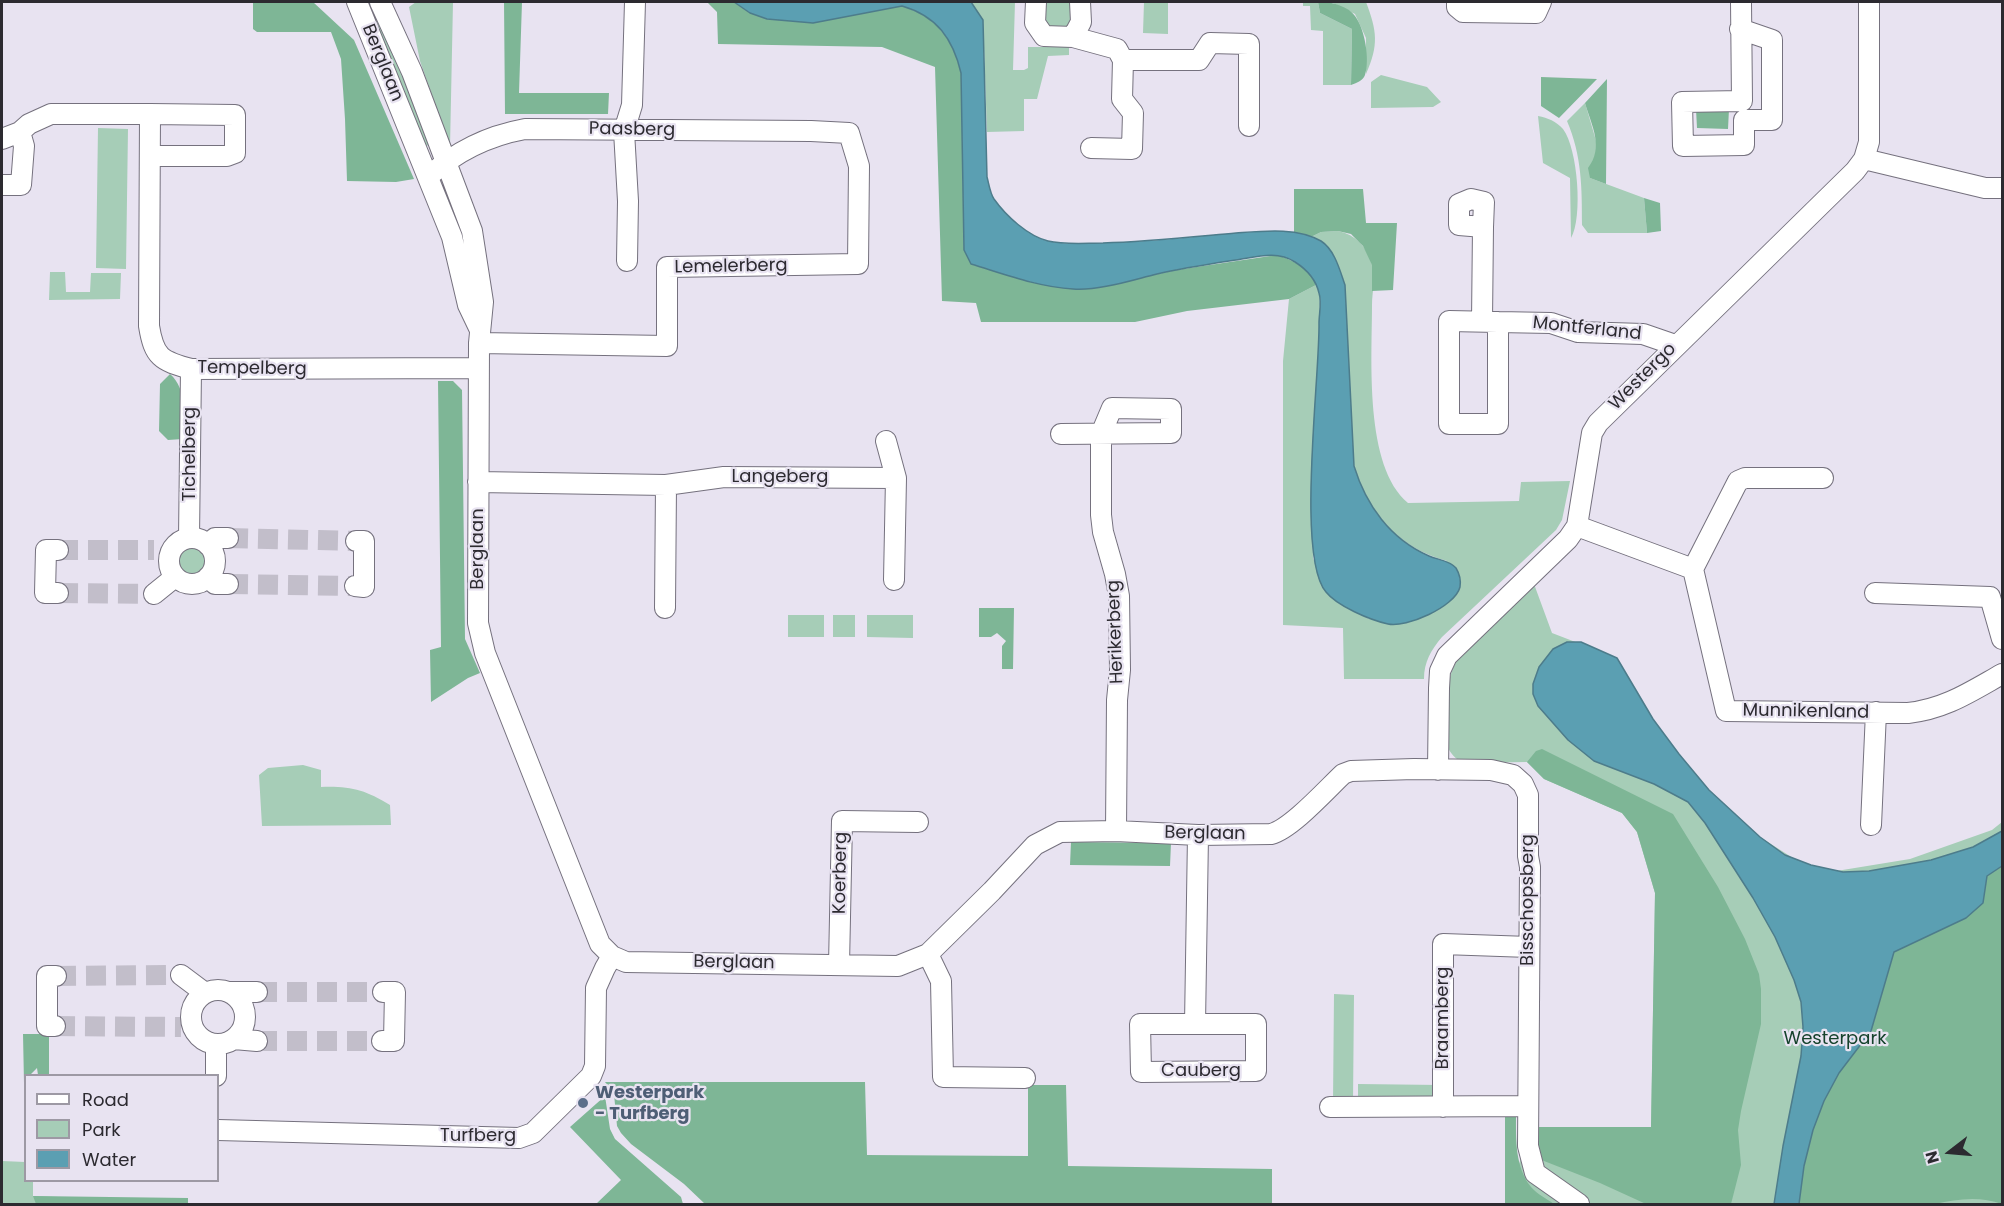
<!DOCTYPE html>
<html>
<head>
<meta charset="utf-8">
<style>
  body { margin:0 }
  #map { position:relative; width:2004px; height:1206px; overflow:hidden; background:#e8e3f1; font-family:Poppins,sans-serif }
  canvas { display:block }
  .frame { position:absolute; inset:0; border:3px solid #2c2a30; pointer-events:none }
  .legend { position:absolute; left:24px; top:1074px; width:195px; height:108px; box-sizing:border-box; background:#e8e3f1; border:2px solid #9d99a4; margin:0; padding:8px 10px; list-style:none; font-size:18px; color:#2c2a30 }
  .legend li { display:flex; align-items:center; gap:12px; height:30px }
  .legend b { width:30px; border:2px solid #9d99a4 }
  .north { position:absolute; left:1920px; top:1122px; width:60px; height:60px; -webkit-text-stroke:4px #e8e3f1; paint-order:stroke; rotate:254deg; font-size:16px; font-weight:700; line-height:24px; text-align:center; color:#2c2a30 }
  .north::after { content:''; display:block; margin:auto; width:21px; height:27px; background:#2c2a30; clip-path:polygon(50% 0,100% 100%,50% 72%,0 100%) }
</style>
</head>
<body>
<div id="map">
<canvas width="2004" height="1206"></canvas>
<div class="frame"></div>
<ul class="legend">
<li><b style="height:8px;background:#fff"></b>Road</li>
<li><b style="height:16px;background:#a6cdb7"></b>Park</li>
<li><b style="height:16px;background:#5b9fb2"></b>Water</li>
</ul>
<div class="north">N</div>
</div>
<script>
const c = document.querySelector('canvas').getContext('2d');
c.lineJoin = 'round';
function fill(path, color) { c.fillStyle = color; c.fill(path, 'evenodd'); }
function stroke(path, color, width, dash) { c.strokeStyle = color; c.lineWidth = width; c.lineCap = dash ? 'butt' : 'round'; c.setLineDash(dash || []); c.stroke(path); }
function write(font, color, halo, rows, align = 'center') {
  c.font = font + ' Poppins,sans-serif'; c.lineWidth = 4.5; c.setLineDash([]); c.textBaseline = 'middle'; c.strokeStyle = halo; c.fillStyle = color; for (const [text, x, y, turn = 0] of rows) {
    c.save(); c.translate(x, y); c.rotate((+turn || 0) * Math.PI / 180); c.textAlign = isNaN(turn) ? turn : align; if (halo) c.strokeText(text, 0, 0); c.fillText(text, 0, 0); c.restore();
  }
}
fill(new Path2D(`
  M 416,2 L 453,2 L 450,147 L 420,61 L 409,7 Z
  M 971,2 L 1015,2 L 1013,70 L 1024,70 L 1028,68 L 1028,47 L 1069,47 L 1069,55 L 1048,56 L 1037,99 L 1024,99 L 1024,131 L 987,132 L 983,20 Z
  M 1044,2 L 1072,2 L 1070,24 L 1066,28 L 1048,28 L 1044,21 Z
  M 1144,2 L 1168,2 L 1168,34 L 1143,33 Z
  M 1303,2 L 1318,2 L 1320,13 L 1352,29 L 1351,85 L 1323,85 L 1323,31 L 1311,30 L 1310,6 L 1303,6 Z
  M 1331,2 L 1366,2 C 1377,31 1379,45 1366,74 L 1366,38 L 1355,14 Z
  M 380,20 L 420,118 L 429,145 L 422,147 L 373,22 Z
  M 1381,75 L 1427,87 L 1441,102 L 1433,107 L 1371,108 L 1371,82 Z
  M 1585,103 L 1597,144 L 1596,158 L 1590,178 L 1644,198 L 1647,233 L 1588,233 L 1582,225 C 1582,188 1582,156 1567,121 Z
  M 1538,116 C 1548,118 1556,121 1563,129 C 1578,149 1583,218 1571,238 L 1570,178 L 1543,163 Z
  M 98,128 L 128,129 L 126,269 L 96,268 Z
  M 1338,231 C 1356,235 1366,246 1372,264 C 1376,276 1372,293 1372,305 C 1372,360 1364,466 1408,503 L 1519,501 L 1521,482 L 1570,481 L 1562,520 L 1556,530 L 1442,637 C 1431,650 1424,662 1424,679 L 1344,679 L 1343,628 L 1283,625 L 1283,361 L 1289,299 L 1316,285 L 1320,294 L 1319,348 L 1312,462 L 1313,558 L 1326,592 L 1369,619 L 1447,561 C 1398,548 1369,513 1354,466 L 1345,285 C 1337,263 1333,247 1311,237 L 1321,232 Z
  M 50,272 L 65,272 L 66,292 L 90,292 L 91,273 L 121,273 L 120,299 L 49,300 Z
  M177 562a14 14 0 1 1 28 0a14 14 0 1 1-28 0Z
  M 1534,584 L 1552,633 L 1617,658 L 1653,719 L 1679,754 L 1709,790 L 1760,837 L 1818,874 L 1910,859 L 1992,830 L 2002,822 L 2002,1204 L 1506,1204 L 1531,1127 L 1651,1127 L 1655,893 L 1637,832 L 1622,813 L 1544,779 L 1527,762 L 1464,763 C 1455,759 1451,754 1447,746 C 1447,715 1442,683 1459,657 Z
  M 788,615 L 824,615 L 824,637 L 788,637 Z
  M 833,615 L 855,615 L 855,637 L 833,637 Z
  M 867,615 L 913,615 L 913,638 L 867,637 Z
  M 303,765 L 321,770 L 321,787 C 351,786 365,790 390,805 L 391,825 L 262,826 L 259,775 L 268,768 Z
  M 1334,994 L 1354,995 L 1353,1102 L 1333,1102 Z
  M 1358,1084 L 1440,1085 L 1441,1097 L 1358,1102 Z
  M 2,1161 L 25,1162 L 26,1180 L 33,1181 L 33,1196 L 160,1201 L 191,1204 L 2,1204 Z`), '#a6cdb7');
fill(new Path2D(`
  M 253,2 L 313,2 L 354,40 L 414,179 L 396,182 L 347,181 L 345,119 L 341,59 L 331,32 L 257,32 L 253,29 Z
  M 504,2 L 621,2 L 522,2 L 519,93 L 609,93 L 608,114 L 505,114 Z
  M 707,2 L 734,2 L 750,13 L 767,19 L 813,23 L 902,6 C 937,17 953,39 961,73 L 964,250 L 971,264 L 1035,283 L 1112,284 L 1176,270 L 1277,255 C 1293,260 1309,268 1316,285 L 1289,299 L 1187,311 L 1135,322 L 981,322 L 976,303 L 942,301 L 935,67 L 882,47 L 718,44 L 717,12 Z
  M 1318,2 C 1329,1 1348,6 1355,16 C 1365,29 1370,60 1365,75 C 1363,81 1356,83 1351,85 L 1352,29 L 1320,13 Z
  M 1541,77 L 1597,79 L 1559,118 L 1541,106 Z
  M 1607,79 L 1606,184 L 1590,178 L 1588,168 C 1604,147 1592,127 1585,103 Z
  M 1696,109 L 1729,109 L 1728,129 L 1697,128 Z
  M 1294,189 L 1363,189 L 1366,223 L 1397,223 L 1393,290 L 1372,291 L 1372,265 L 1363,246 L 1351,234 L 1338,231 L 1321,232 L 1311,237 L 1294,233 Z
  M 1644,198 L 1660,203 L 1661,231 L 1647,233 Z
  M 170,374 C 188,390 183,416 183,439 L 168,440 L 159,431 L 160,384 Z
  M 438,381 L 453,381 L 462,390 L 465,639 L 480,673 L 468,678 L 431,702 L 430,650 L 441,647 Z
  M 979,608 L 1014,608 L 1013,669 L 1002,669 L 1002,646 L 1006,641 L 997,633 L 991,637 L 979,637 Z
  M 1542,749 L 1673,814 L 1718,887 L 1745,939 L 1759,974 L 1761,989 L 1761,1024 L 1741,1111 L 1738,1130 L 1741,1165 L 1731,1204 L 1646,1204 L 1600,1183 L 1539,1159 L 1531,1127 L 1651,1127 L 1655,893 L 1637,832 L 1622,813 L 1544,779 L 1527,762 L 1536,751 Z
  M 1071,842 L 1171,843 L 1170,866 L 1070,865 Z
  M 2002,866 L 2002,1204 C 1980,1196 1957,1199 1935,1204 L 1799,1204 L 1804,1166 L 1813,1130 L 1824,1101 L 1839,1073 L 1871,1031 L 1894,952 L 1966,918 L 1983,903 L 1987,876 Z
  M 23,1034 L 49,1034 L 49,1075 L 38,1075 L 37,1068 L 30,1075 L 26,1076 L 24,1083 Z
  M 605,1082 L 865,1082 L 867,1155 L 1028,1156 L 1028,1085 L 1066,1085 L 1068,1166 L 1272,1169 L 1272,1204 L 705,1204 L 684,1184 L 631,1144 L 621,1133 L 617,1126 L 614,1094 Z
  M 605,1096 L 610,1129 L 615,1139 L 681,1197 L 683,1204 L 596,1204 L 621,1180 L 570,1127 Z
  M 1505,1113 L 1516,1116 C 1516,1140 1515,1167 1531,1187 C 1537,1194 1547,1199 1554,1204 L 1505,1204 Z
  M 33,1196 L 188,1198 L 188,1204 L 36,1204 Z`), '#7eb696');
const water = new Path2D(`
  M 734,2 L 971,2 L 983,20 L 987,177 C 989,184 990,193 994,199 C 1006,216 1028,236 1048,241 C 1065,245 1085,243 1103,243 C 1147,242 1192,237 1236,233 C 1263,231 1297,227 1321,241 C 1335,250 1340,271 1345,285 L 1354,466 C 1366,505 1390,539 1429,556 C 1438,560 1449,560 1456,568 C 1459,573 1461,581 1460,587 C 1455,607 1406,628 1388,624 C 1370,620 1337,606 1326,592 C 1296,557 1320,376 1319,323 C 1319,314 1322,302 1319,293 C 1316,280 1306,269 1295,262 C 1277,250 1256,257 1236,260 C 1210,264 1183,268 1157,274 C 1132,280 1099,291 1073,289 C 1038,287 1004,274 971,264 L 964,250 L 961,73 C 953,39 937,16 902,6 L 813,23 L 767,19 L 750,13 Z
  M 1567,642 L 1581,642 L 1617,658 L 1653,719 L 1679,754 L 1709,790 L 1760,837 L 1785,855 L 1811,865 L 1843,872 L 1869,871 L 1931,860 L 1973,847 L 2002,831 L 2002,866 L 1987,876 L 1983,903 L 1966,918 L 1894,952 L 1871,1031 L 1839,1073 L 1824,1101 L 1813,1130 L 1804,1166 L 1799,1204 L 1774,1204 L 1783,1146 L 1801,1056 L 1803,1027 L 1801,1002 L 1794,980 L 1775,937 L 1753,898 L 1705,823 L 1688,802 L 1654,784 L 1594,761 L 1568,740 L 1538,706 L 1533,694 L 1533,684 L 1539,667 L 1553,649 Z`);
fill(water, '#5b9fb2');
stroke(water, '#4d7c8b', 1.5);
stroke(new Path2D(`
  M 228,538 L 356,541
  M 58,550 L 154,550
  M 228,584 L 355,586
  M 58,593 L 154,594
  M 56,976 L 181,975
  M 257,992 L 383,992
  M 55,1026 L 181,1027
  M 257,1041 L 382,1041`), '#c2beca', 20, [20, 10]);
const minor = new Path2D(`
  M 357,2 L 452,237 L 468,305 L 479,328
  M 380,2 L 412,72 L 472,231 L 483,302 L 479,343 L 478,623 L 485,653 L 600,944 L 612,956 L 626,962 L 898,966 L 928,954 L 992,891 L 1035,845 L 1060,832 L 1116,831 L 1198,835 L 1271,834 C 1291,829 1326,790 1343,774 L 1351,771 L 1414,769 L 1491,770 L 1513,775 L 1523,784 L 1528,795 L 1528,856 L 1530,867 L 1528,1146 L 1535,1173 L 1579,1204
  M 1036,2 L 1035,23 L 1044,36 L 1073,37 L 1081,22 L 1080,2
  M 1457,2 L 1457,7 L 1463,12 L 1536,13 L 1541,2
  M 1740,29 L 1772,40 L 1772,120 L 1744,120 L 1744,145 L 1683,146 L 1682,102 L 1742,101 L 1741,2
  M 1073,37 L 1117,49 L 1123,60 L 1122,99 L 1133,113 L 1132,149 L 1091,148
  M 1123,60 L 1199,60 L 1210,43 L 1249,44 L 1249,126
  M 150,114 L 235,115 L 235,153 L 227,156 L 150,156
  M 2,139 L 20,132 L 29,124 L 51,114 L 150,114 L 149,326 C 154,357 161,361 191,369 L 478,368
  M 1864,159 L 1985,188 L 2002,188
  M 428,177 C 456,151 487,136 525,129 L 811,131 L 849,133 L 859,166 L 858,264 L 667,267 L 667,346 L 479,343
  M 2,185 L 21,185 L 24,146 L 20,132
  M 1471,199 L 1484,202 L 1483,227 L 1459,225 L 1459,204 Z
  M 627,261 L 628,201 L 624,131 L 632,105 L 635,2
  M 1482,321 L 1483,227
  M 1498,322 L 1449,321 L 1449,424 L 1498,424 L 1498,322 L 1551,323 L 1578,332 L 1643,334 L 1675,345
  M 1061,434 L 1171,433 L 1171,409 L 1112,408 L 1101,434 L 1101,515 L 1103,532 L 1115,574 L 1119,596 L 1120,670 L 1117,700 L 1116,831
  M 886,441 L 896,478 L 894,580
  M 478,482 L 666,485 L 724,477 L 896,478
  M 1577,526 L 1693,569 L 1726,711 L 1908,713 C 1945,709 1970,692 2002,674
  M 189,538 L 191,369
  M169 561a23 23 0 1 1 46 0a23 23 0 1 1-46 0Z
  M 208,545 L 215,538 L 228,538
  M 58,550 L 46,550 L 45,593 L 58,593
  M 1693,569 L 1738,481 L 1745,478 L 1823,478
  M 208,577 L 215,584 L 228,584
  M 355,586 L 364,587 L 364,541 L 356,541
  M 1875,593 L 1990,597 L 2002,639
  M 154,594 L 175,577
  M 665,608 L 666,485
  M 1438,770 L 1439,688 L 1440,671 L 1447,656 L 1568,539 L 1577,526 L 1592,433 L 1598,423 L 1855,171 L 1864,159 L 1869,142 L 1869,2
  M 1871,825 L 1876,712
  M 928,954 L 941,981 L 943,1077 L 1025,1078
  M 839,965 L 842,821 L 918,822
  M 181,975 L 205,993
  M191 1017a27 27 0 1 1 54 0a27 27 0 1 1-54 0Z
  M 229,992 L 257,992
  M 1140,1024 L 1256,1024 L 1256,1071 L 1141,1072 Z
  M 1195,1024 L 1198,835
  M 55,1026 L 47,1026 L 47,976 L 56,976
  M 234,1039 L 257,1041
  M 382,1041 L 394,1041 L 395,992 L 383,992
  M 216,1076 L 216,1044
  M 1330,1107 L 1528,1106
  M 1443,1107 L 1443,944 L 1529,947
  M 218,1130 L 519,1138 L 533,1133 L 591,1076 L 595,1066 L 596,988 L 605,968 L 612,956`);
stroke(minor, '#75717e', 22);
stroke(minor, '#fff', 20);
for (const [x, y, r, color] of [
  [583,1103,6,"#5c6f8a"]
]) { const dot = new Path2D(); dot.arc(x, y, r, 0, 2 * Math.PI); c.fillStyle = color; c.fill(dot); stroke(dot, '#e8e3f1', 2); }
write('18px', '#2c2a30', '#e8e3f1', [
  ["Berglaan",382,63,68],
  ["Paasberg",632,130,1],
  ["Lemelerberg",731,267,-1],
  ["Montferland",1587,329,6],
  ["Tempelberg",252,369,1],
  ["Westergo",1643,377,-45],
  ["Tichelberg",190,454,-90],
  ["Langeberg",780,477],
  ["Berglaan",478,549,-90],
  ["Herikerberg",1116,632,-92],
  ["Munnikenland",1806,712,1],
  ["Berglaan",1205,834,1],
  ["Koerberg",841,873,-89],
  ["Bisschopsberg",1528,900,-90],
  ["Berglaan",734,963,1],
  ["Braamberg",1443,1018,-90],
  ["Cauberg",1201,1071],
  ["Turfberg",478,1136]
]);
write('18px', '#15422c', '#e8e3f1', [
  ["Westerpark",1835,1039]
]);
write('bold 18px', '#4e5e75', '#e8e3f1', [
  ["Westerpark",595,1093],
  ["- Turfberg",595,1114]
], 'left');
</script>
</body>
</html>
